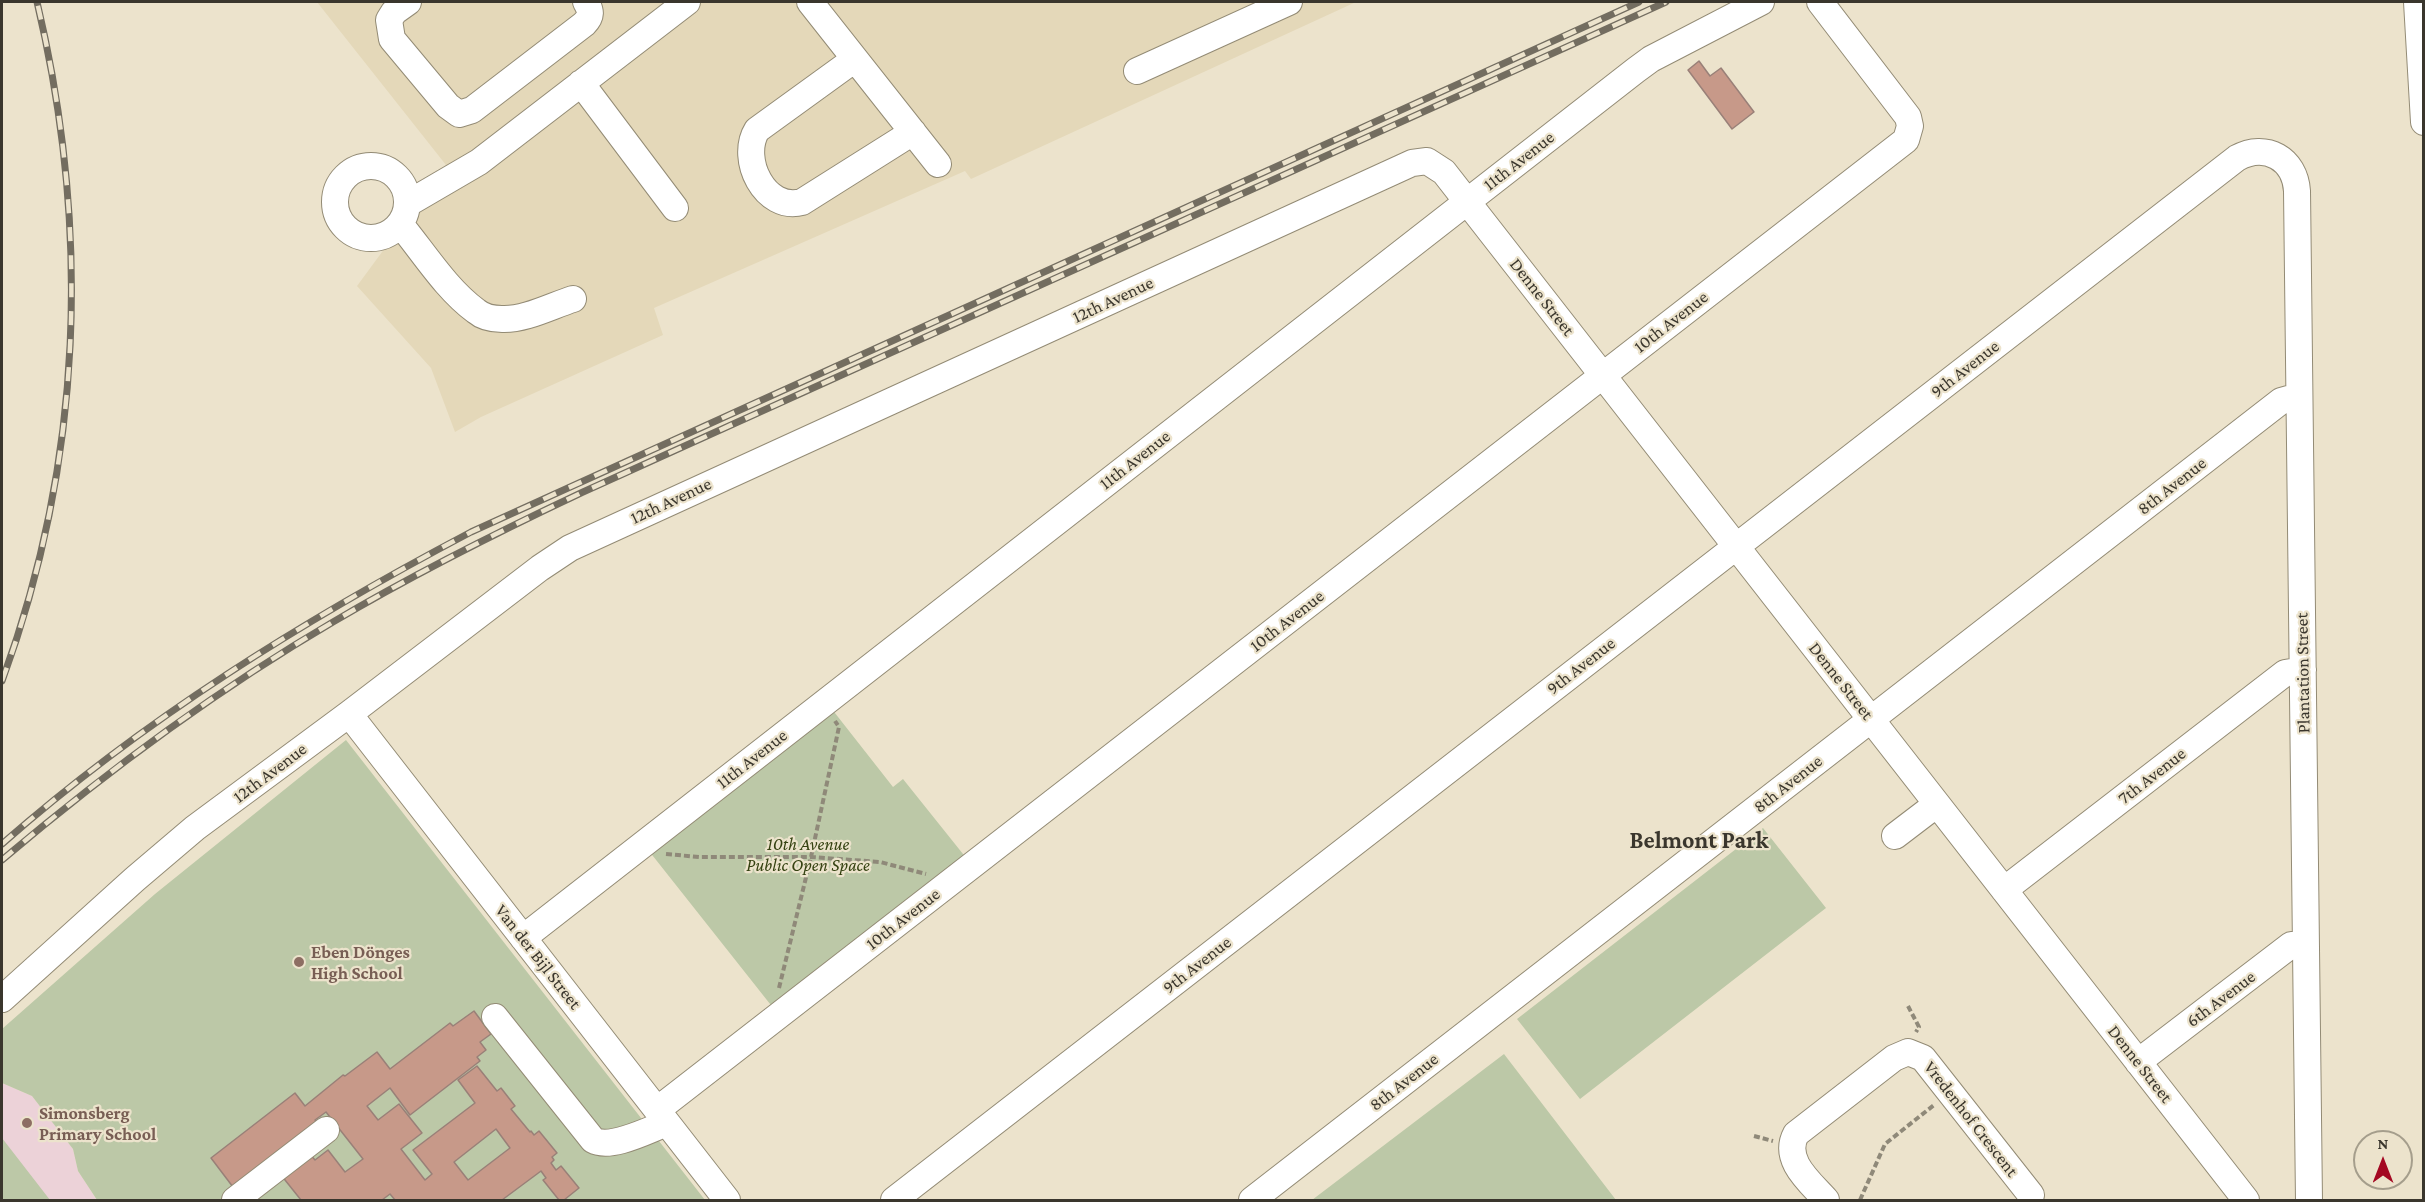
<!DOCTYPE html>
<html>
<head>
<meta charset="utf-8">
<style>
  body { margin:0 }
  #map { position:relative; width:2425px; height:1202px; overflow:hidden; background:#ece3cc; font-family:"Crimson Pro",serif }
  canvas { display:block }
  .frame { position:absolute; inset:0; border:3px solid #3a362d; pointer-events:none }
  .north { position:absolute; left:2353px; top:1130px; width:60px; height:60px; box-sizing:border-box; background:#ece3cc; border:2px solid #a59e8c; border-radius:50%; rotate:0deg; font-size:16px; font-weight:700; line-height:24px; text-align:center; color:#3a362d }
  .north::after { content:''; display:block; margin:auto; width:21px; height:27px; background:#a40822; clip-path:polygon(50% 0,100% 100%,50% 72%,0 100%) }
</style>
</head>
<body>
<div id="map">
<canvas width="2425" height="1202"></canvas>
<div class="frame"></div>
<div class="north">N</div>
</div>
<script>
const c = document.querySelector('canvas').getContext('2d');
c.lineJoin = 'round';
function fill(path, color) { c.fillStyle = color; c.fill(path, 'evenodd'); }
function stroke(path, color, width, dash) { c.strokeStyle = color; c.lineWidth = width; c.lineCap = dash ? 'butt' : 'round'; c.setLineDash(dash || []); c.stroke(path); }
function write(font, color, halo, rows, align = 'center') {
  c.font = font + ' "Crimson Pro",serif'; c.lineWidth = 4.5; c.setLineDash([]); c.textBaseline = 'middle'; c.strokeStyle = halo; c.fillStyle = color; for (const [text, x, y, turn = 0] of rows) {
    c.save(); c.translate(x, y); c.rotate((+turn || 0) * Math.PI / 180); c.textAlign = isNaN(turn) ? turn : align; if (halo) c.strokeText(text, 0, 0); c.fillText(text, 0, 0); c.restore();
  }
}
fill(new Path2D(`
  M 317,2 L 1356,2 L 971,179 L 965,171 L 654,308 L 663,335 L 481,417 L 455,432 L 431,368 L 357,286 L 446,165 Z`), '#e4d8b9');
fill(new Path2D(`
  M 2,1083 L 32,1096 L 73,1149 L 78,1171 L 97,1200 L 2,1200 Z`), '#ecd2d8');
fill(new Path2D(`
  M 831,708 L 893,787 L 903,779 L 967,859 L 774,1009 L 649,851 Z
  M 346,740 L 705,1200 L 97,1200 L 78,1171 L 73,1149 L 32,1096 L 2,1083 L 2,1029 L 155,894 Z
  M 1763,828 L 1826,908 L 1580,1099 L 1517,1019 Z
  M 1504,1054 L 1616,1200 L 1312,1200 Z
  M 2,1138 L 50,1200 L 2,1200 Z`), '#bcc8a7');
const building = new Path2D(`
  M 1699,61 L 1710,76 L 1721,68 L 1754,112 L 1732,129 L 1688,70 Z
  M 474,1011 L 491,1034 L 480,1042 L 486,1050 L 477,1057 L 480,1061 L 410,1115 L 390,1088 L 367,1106 L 378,1120 L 399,1104 L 422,1133 L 401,1149 L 425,1180 L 432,1174 L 413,1150 L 475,1103 L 458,1080 L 477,1066 L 497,1091 L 501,1088 L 515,1106 L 511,1109 L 530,1132 L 531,1131 L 534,1135 L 539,1131 L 557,1153 L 552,1157 L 554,1160 L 551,1163 L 556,1170 L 561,1166 L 579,1188 L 564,1200 L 559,1200 L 543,1180 L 546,1178 L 541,1171 L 502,1200 L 395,1200 L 390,1194 L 382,1200 L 301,1200 L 281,1175 L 309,1153 L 315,1160 L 328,1150 L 345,1172 L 363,1159 L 326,1112 L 315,1120 L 317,1122 L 233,1187 L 211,1158 L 295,1093 L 305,1106 L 343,1075 L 345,1076 L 377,1052 L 390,1069 L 450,1023 L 453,1026 ZM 496,1129 L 510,1148 L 468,1180 L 454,1162 Z`);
fill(building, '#c79989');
stroke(building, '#998078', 1.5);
const minor = new Path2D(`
  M 408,2 L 394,12 L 389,20 L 392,39 L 448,106 L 459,114 L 472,110 L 584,24 C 592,16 591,11 586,2
  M 810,2 L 938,164
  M 2417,2 L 2424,122
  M 855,59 L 757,130 C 739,159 765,212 802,202 L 913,132
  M 1137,71 L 1289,2
  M 581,83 L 675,208
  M335 202a36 36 0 1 1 72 0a36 36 0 1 1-72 0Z
  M 407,204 L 479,162 L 687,2
  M 400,224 C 424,253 446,289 476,311 C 483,317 492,319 502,319 C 525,320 551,306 573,299
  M 349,714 L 727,1200
  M 1895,836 L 1937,804
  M 2004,890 L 2285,673 L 2303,670
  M 523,938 L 1636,70 L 1651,59 L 1761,2
  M 2,999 L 135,879 L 195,828 L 349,714 L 540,568 L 570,548 L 1412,163 L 1427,161 L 1444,172 L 2246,1200
  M 495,1017 L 593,1140 C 611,1150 648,1130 667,1123
  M 2138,1062 L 2291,945 L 2306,945
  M 657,1110 L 1906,140 L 1910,126 L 1908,117 L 1820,2
  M 235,1200 L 326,1130
  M 894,1200 L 2237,158 C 2266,142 2295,159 2297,191 L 2309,1200
  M 1252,1200 L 2281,401 L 2299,396
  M 1826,1200 C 1810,1182 1782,1160 1796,1134 L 1894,1058 L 1908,1052 L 1923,1058 L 2031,1195`);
stroke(minor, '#938b75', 28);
stroke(new Path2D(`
  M 666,854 L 699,857 L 811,857 L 880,862 L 926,874
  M 779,988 L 811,857 L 839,727 L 835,721
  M 1908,1006 L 1919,1027 L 1916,1032
  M 1754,1136 L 1773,1141
  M 1860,1200 L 1885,1144 L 1934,1105`), '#8f8979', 4, [6, 3]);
stroke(minor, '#fff', 26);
const rail = new Path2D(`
  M 2,681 C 83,461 91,230 37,2
  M 2,844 C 144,719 304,620 471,532 L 1639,2
  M 2,860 C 106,772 215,691 333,622 C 414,574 498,532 583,492 L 1666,2`);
stroke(rail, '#736d60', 7);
stroke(rail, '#ece3cc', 4.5, [14]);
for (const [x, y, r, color] of [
  [299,962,6,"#8d6e63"],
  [27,1123,6,"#8d6e63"]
]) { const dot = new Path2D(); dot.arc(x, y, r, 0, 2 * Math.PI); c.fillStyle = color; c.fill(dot); stroke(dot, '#ece3cc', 2); }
write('18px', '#3a362d', '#ece3cc', [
  ["11th Avenue",1519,161,-38],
  ["Denne Street",1542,297,52],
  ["12th Avenue",1113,300,-25],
  ["10th Avenue",1671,322,-38],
  ["9th Avenue",1965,369,-38],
  ["11th Avenue",1135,460,-38],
  ["8th Avenue",2172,486,-38],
  ["12th Avenue",671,501,-25],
  ["10th Avenue",1287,621,-38],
  ["9th Avenue",1581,666,-38],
  ["Plantation Street",2303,673,-91],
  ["Denne Street",1841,681,52],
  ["11th Avenue",752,759,-38],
  ["12th Avenue",270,773,-37],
  ["7th Avenue",2152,776,-38],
  ["8th Avenue",1788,784,-38],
  ["10th Avenue",903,919,-38],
  ["Van der Bijl Street",538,957,52],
  ["9th Avenue",1197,965,-38],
  ["6th Avenue",2221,999,-37],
  ["Denne Street",2140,1064,52],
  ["8th Avenue",1404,1082,-38],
  ["Vredenhof Crescent",1971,1119,52]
]);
write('italic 18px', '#354211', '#ece3cc', [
  ["10th Avenue",808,844],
  ["Public Open Space",808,865]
]);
write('bold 18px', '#785e54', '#ece3cc', [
  ["Eben Dönges",311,952],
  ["High School",311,973],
  ["Simonsberg",39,1113],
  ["Primary School",39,1134]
], 'left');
write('bold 24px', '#3a362d', '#ece3cc', [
  ["Belmont Park",1699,841]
]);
</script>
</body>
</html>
